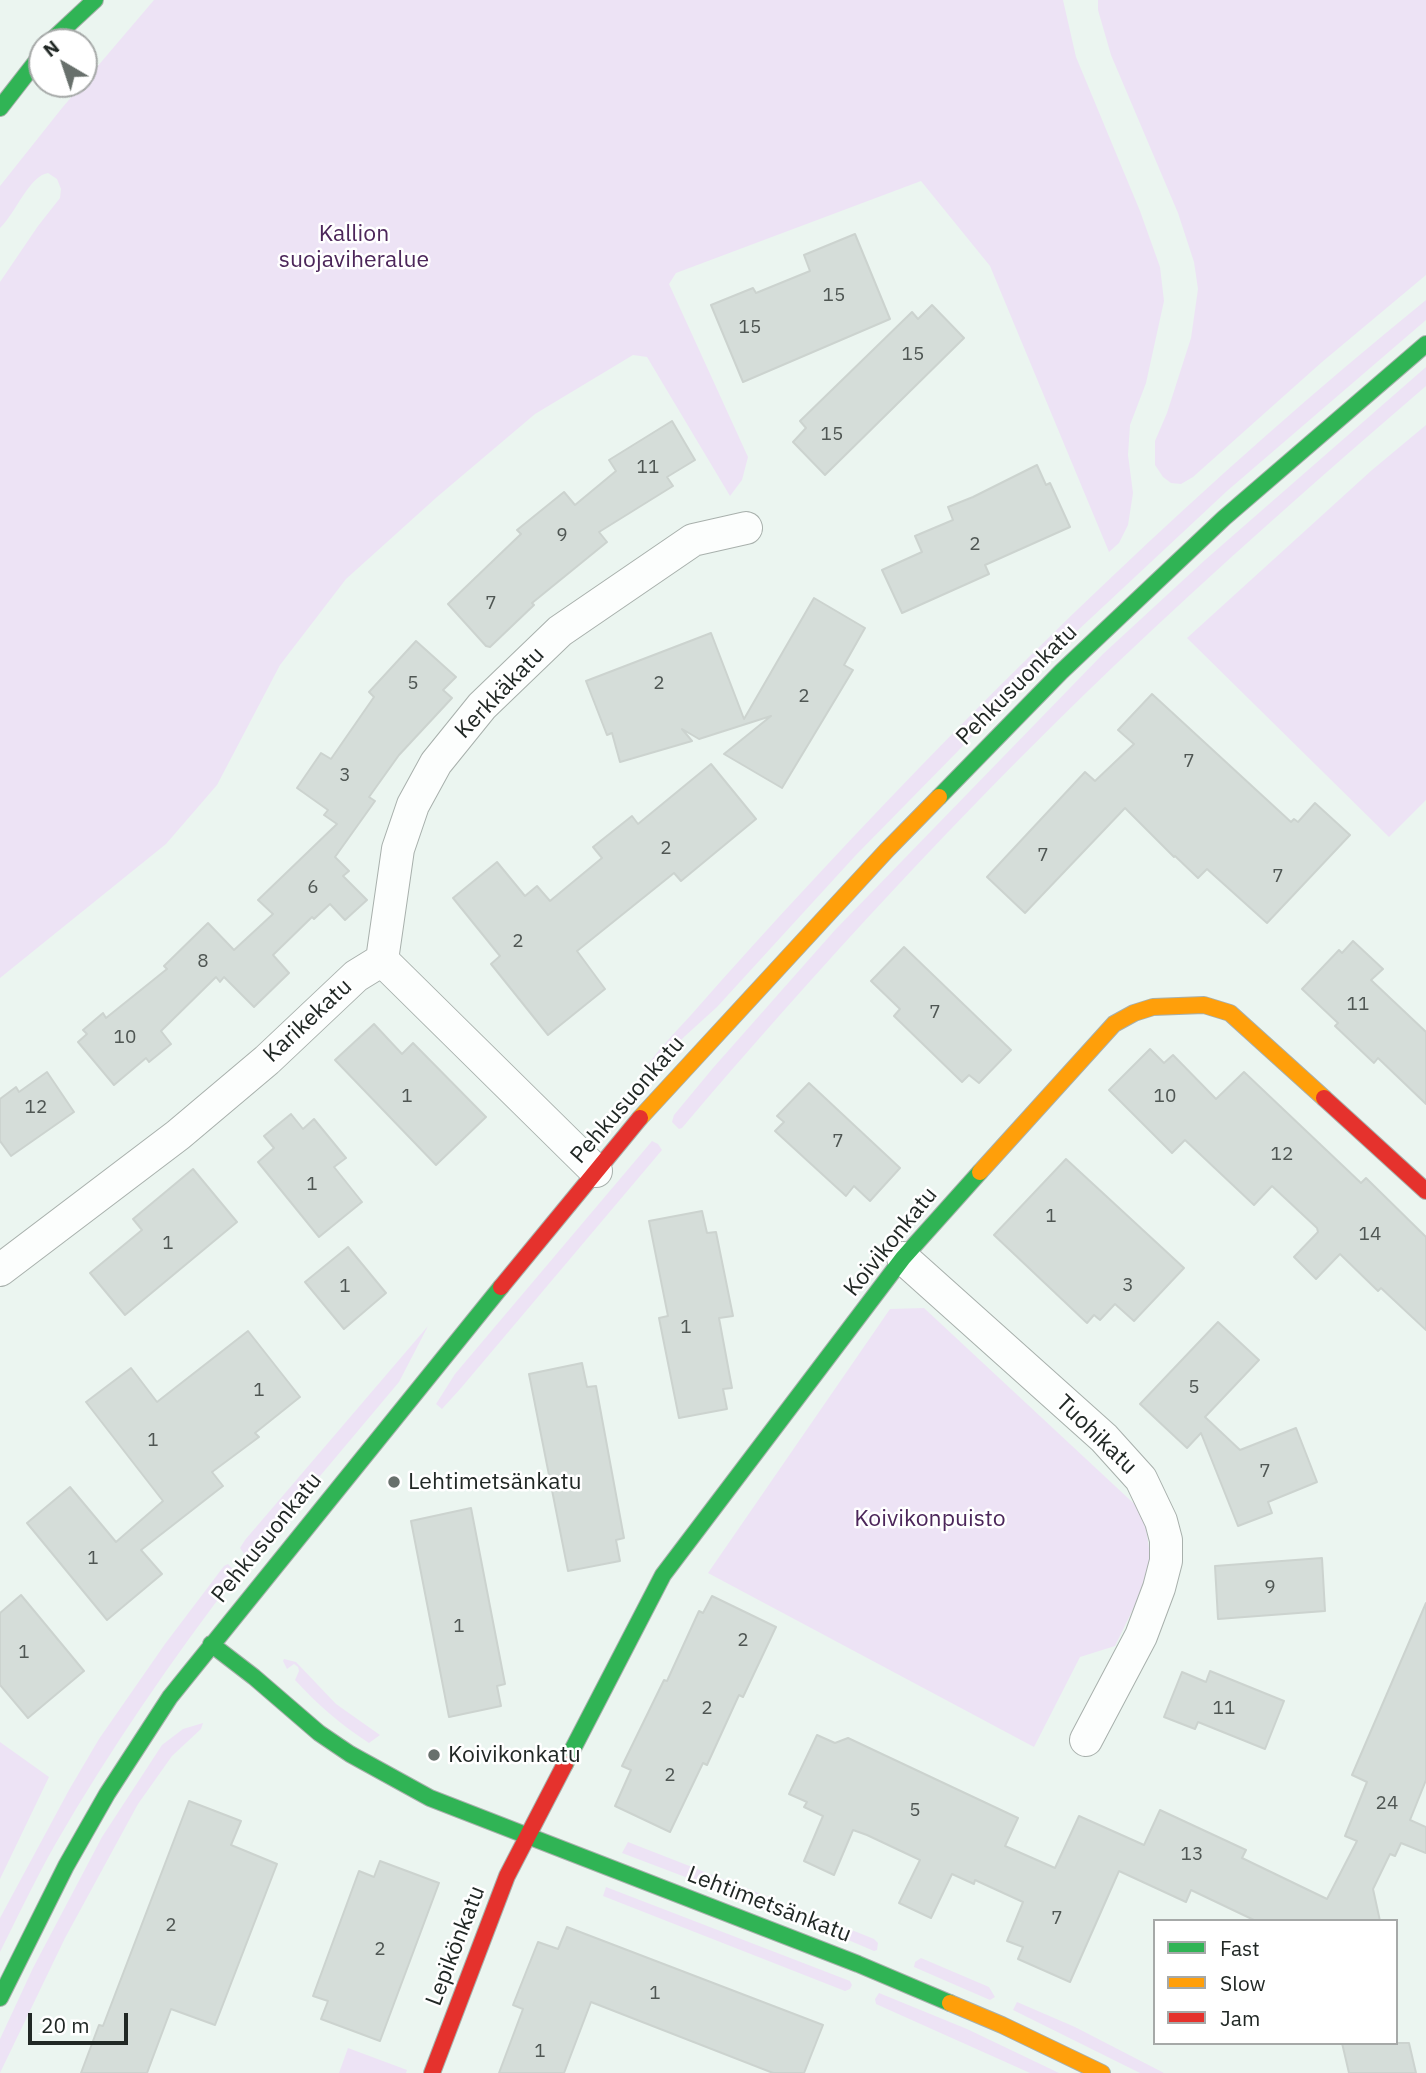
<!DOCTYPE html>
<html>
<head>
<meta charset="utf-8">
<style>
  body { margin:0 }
  #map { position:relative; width:1426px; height:2073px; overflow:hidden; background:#ebf5f0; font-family:"IBM Plex Sans",sans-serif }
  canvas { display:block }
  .legend { position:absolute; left:1153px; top:1919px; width:245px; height:126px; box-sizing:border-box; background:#fff; border:2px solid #a6a9a8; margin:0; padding:9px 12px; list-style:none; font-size:21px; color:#212825 }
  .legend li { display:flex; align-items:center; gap:14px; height:35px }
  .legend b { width:35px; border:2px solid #a6a9a8 }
  .north { position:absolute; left:28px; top:28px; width:70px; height:70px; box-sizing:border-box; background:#fff; border:2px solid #a6a9a8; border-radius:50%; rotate:321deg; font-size:19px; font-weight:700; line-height:28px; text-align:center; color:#212825 }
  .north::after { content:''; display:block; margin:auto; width:24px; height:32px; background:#68706c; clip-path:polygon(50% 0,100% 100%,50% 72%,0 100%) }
  .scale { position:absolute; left:28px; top:2013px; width:100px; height:32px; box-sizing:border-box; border:4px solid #212825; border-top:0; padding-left:9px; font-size:21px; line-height:24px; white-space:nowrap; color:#212825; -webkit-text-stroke:5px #fff; paint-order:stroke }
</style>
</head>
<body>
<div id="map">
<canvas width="1426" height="2073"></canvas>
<ul class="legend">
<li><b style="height:9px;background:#30b455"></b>Fast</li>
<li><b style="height:9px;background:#ff9f0a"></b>Slow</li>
<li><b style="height:9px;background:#e5322d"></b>Jam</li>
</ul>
<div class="north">N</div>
<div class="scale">20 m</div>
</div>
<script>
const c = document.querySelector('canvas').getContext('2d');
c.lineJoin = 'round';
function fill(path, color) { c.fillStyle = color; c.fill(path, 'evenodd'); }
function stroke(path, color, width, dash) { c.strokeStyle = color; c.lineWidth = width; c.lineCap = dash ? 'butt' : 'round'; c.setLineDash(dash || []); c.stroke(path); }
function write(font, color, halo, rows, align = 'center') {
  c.font = font + ' "IBM Plex Sans",sans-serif'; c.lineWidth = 5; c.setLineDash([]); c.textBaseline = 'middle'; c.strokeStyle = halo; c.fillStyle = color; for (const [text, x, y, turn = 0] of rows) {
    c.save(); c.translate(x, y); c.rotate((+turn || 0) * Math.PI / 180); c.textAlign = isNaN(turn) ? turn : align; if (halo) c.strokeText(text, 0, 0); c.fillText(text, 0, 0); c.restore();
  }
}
fill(new Path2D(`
  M 154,0 L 1063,0 L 1076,57 L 1140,211 L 1160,267 L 1164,301 L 1146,383 L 1130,425 L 1128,455 L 1133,493 L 1128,525 L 1119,543 L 1109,552 L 990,266 L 921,181 L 676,273 L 669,284 L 748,457 L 742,480 L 730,496 L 647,357 L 633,355 L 535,414 L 437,497 L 346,579 L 280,665 L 217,785 L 166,844 L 0,978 L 0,282 L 38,226 L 60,198 L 61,189 L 57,179 L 48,173 C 29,176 16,213 0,228 L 0,186 L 62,108 Z
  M 1098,0 L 1426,0 L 1426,275 L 1322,362 L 1193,477 L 1181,484 L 1171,483 L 1163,477 L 1155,465 L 1155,441 L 1167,413 L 1191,338 L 1198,289 L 1194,262 L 1178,213 L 1111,55 L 1098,10 Z
  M 1426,300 L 1426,320 L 1227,491 L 1060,647 L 856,855 L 717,1007 L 684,1037 L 646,1077 L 642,1074 C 654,1053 675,1033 691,1015 C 731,969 772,924 814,879 C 1005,673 1208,477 1426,300 Z
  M 1426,367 L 1426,386 C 1320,477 1216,569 1115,665 C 962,811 819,967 682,1128 L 679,1129 L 672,1122 L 674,1115 L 713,1068 L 835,930 L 1103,654 L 1205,560 Z
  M 1426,425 L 1426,800 L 1389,837 L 1187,638 L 1372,470 Z
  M 652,1141 L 658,1144 L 662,1150 L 461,1388 L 442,1409 L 436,1404 L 455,1374 Z
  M 924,1308 L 1144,1513 L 1152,1570 L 1115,1646 L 1080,1657 L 1034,1747 L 708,1573 L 890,1309 Z
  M 428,1326 L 399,1382 L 252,1557 L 247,1558 L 240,1548 L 245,1540 Z
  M 228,1564 L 237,1574 C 172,1660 110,1749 56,1843 C 36,1878 18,1916 0,1952 L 0,1918 L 69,1790 L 99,1739 L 165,1644 L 224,1566 Z
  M 284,1659 L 296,1662 L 336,1704 L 380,1735 L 369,1743 C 341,1725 317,1704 295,1680 L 299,1671 L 298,1667 L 294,1664 L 287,1669 L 283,1661 Z
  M 203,1723 L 201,1729 L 172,1756 L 138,1804 L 65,1938 L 0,2073 L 0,2039 L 33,1968 L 102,1837 L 162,1745 L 183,1729 Z
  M 0,1742 L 49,1777 L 0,1879 Z
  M 628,1842 L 774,1899 L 780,1903 L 781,1907 L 775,1911 L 622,1853 Z
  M 606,1887 L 850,1981 L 852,1985 L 850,1989 L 845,1991 L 603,1896 Z
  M 827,1920 L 874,1939 L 878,1943 L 877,1950 L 874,1951 L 813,1925 L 817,1921 Z
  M 921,1958 L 989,1987 L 995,1997 L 990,2000 L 914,1967 L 915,1962 Z
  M 879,1993 L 967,2029 L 1059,2073 L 1030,2073 L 876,2004 L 875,1999 Z
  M 1017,2002 L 1075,2027 L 1164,2073 L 1140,2073 L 1013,2010 Z
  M 348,2048 L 407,2070 L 406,2073 L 339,2073 Z`), '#ede3f5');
const building = new Path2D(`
  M 855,234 L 890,319 L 743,382 L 711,305 L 753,288 L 756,293 L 810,271 L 804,255 Z
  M 932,305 L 964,338 L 825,475 L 793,442 L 806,428 L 800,421 L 912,312 L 918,319 Z
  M 672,421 L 695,460 L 667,477 L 673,486 L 599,532 L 607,542 L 532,603 L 534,605 L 490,647 L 486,646 L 448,604 L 521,534 L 517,530 L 564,492 L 575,505 L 616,471 L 609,460 Z
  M 1037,465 L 1046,485 L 1050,483 L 1070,527 L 985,565 L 989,574 L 902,613 L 882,570 L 922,552 L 915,536 L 953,520 L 948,507 L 973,497 Z
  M 814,598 L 865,628 L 844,665 L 853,670 L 782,788 L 724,754 L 771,716 L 699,739 L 682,729 L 692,741 L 620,762 L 612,733 L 607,735 L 586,681 L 711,633 L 744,719 Z
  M 416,641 L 456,677 L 443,690 L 452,698 L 399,755 L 369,797 L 375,801 L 335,857 L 349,871 L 343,876 L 367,900 L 345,920 L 330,904 L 314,919 L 312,917 L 273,955 L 289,973 L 254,1007 L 224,977 L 220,982 L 216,977 L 161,1031 L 171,1044 L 149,1062 L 146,1058 L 114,1085 L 78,1042 L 87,1034 L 83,1030 L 103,1013 L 106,1018 L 167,969 L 164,966 L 208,923 L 234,950 L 273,914 L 258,900 L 337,824 L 324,815 L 328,810 L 297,788 L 321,753 L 331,759 L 374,697 L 369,692 Z
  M 1152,694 L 1291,822 L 1294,819 L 1298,822 L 1315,803 L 1350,835 L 1267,923 L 1207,869 L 1198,878 L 1175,856 L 1174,857 L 1125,808 L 1025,913 L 987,877 L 1085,772 L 1095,781 L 1134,744 L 1118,730 Z
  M 711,764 L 756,819 L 681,881 L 674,873 L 577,951 L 605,989 L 548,1035 L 491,964 L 500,956 L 453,898 L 497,862 L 525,896 L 537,886 L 550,901 L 602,858 L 593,847 L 632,816 L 638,824 Z
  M 1353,941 L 1383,969 L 1371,980 L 1426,1032 L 1426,1104 L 1378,1058 L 1374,1063 L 1335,1026 L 1338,1023 L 1302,989 L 1339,950 L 1342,953 Z
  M 904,947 L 1011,1050 L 979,1083 L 969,1075 L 962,1082 L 894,1016 L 900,1009 L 871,981 Z
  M 374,1024 L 402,1054 L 413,1043 L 486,1117 L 436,1165 L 335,1060 Z
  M 1150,1049 L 1164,1063 L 1173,1055 L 1216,1099 L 1244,1072 L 1361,1183 L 1366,1178 L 1426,1237 L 1426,1330 L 1381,1288 L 1378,1291 L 1340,1254 L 1316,1279 L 1294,1257 L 1318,1232 L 1317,1228 L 1272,1186 L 1254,1205 L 1185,1140 L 1172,1153 L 1109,1090 Z
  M 47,1072 L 74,1112 L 11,1156 L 0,1141 L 0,1099 L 16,1087 L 19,1092 Z
  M 809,1083 L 900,1168 L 870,1201 L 854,1186 L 846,1196 L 775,1131 L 784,1122 L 777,1116 Z
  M 291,1114 L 303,1129 L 314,1119 L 346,1158 L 334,1167 L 362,1202 L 319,1237 L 258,1162 L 274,1148 L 264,1136 Z
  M 1066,1159 L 1184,1268 L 1134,1321 L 1115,1304 L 1100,1320 L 1094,1315 L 1087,1323 L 994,1235 Z
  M 193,1169 L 237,1222 L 125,1315 L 90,1273 L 142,1230 L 133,1219 Z
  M 702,1211 L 707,1233 L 716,1232 L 733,1316 L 719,1318 L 732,1388 L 723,1389 L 727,1409 L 679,1418 L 659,1318 L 668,1316 L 649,1221 Z
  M 348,1247 L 386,1293 L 344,1329 L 305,1282 Z
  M 1218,1322 L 1259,1360 L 1205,1417 L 1240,1450 L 1296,1428 L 1317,1482 L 1268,1502 L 1272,1513 L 1238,1526 L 1201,1433 L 1187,1448 L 1140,1404 Z
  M 248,1331 L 300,1397 L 255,1433 L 259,1437 L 212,1472 L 223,1486 L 141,1550 L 162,1574 L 107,1620 L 27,1523 L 70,1487 L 116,1542 L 163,1501 L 86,1402 L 131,1368 L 157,1402 Z
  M 582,1363 L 587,1387 L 596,1386 L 624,1538 L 616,1540 L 620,1561 L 568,1571 L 529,1374 Z
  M 471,1508 L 505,1684 L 497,1686 L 501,1706 L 449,1717 L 411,1521 Z
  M 1322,1558 L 1325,1611 L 1218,1619 L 1215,1566 Z
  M 21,1595 L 84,1671 L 28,1718 L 0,1685 L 0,1613 Z
  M 712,1596 L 776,1627 L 743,1697 L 739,1695 L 707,1765 L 703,1763 L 670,1832 L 615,1806 L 631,1770 L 622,1766 L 664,1680 L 667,1681 L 699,1611 L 703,1613 Z
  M 1426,1603 L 1426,1780 L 1410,1820 L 1426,1827 L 1426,1853 L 1401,1843 L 1395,1856 L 1390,1854 L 1373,1889 L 1380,1921 L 1256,1921 L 1191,1890 L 1186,1902 L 1119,1871 L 1070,1982 L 1018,1959 L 1023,1947 L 1007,1941 L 1023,1902 L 975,1880 L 974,1884 L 952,1874 L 931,1918 L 899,1903 L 920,1860 L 867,1835 L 853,1830 L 834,1875 L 804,1861 L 823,1816 L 804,1807 L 807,1802 L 789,1794 L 817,1735 L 835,1743 L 848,1738 L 1018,1818 L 1005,1846 L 1055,1868 L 1079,1816 L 1144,1845 L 1160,1810 L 1246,1850 L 1242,1858 L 1327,1899 L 1357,1841 L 1345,1836 L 1367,1782 L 1352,1775 Z
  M 1210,1671 L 1284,1701 L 1265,1749 L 1198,1722 L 1195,1729 L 1164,1717 L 1182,1672 L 1206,1682 Z
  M 189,1801 L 241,1821 L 231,1845 L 277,1864 L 215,2025 L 171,2009 L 147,2073 L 81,2073 L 99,2025 L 103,2026 Z
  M 380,1861 L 439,1883 L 380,2041 L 321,2019 L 328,2001 L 313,1996 L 359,1871 L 374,1877 Z
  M 567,1927 L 823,2025 L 804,2073 L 773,2073 L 591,2002 L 564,2073 L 499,2073 L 523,2009 L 513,2005 L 538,1942 L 558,1949 Z
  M 1342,2043 L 1409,2043 L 1416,2073 L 1349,2073 Z`);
fill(building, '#d5ddd9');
stroke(building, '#ccd3cf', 2);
const street = new Path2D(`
  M 382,960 L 398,849 L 413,805 L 436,763 L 482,706 L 560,631 L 693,540 L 746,528
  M 903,1258 L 1104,1438 L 1141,1479 L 1161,1521 L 1166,1540 L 1166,1561 L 1159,1588 L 1141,1636 L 1086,1740
  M 0,1270 L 178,1135 L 267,1060 L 356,976 L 382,960 L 596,1171`);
const fast = new Path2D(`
  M 53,39 L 95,0
  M 0,108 L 42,54
  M 939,797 L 1061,672 L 1224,518 L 1426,344
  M 211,1644 L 254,1677 L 319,1733 L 350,1754 L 430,1798 L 858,1964 L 950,2003
  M 565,1764 L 663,1575 L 903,1258 L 980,1172
  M 0,1998 L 66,1866 L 107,1794 L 170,1697 L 501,1287`);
const slow = new Path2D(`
  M 640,1118 L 887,850 L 939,797
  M 980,1172 L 1114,1024 L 1134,1013 L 1153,1007 L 1204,1005 L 1230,1013 L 1324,1098
  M 950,2003 L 1002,2025 L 1102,2073`);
const jam = new Path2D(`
  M 1324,1098 L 1426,1191
  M 501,1287 L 640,1118
  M 432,2073 L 507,1876 L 565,1764`);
stroke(street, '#a8b0ac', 34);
stroke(fast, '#a8b0ac', 18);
stroke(slow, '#a8b0ac', 18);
stroke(jam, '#a8b0ac', 18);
stroke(street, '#fcfefd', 32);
stroke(fast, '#30b455', 16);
stroke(slow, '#ff9f0a', 16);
stroke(jam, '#e5322d', 16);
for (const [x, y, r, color] of [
  [394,1482,7,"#68706c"],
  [434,1755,7,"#68706c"]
]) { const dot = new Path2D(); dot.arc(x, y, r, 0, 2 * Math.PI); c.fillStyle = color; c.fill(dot); stroke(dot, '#fff', 2.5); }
write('19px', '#4f5653', null, [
  ["15",834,296],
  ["15",750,328],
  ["15",913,355],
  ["15",832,435],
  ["11",648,468],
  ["9",562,536],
  ["2",975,545],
  ["7",491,604],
  ["5",413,684],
  ["2",659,684],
  ["2",804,697],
  ["7",1189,762],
  ["3",345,776],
  ["2",666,849],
  ["7",1043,856],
  ["7",1278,877],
  ["6",313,888],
  ["2",518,942],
  ["8",203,962],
  ["11",1358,1005],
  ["7",935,1013],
  ["10",125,1038],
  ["1",407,1097],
  ["10",1165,1097],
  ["12",36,1108],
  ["7",838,1142],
  ["12",1282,1155],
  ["1",312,1185],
  ["1",1051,1217],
  ["14",1370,1235],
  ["1",168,1244],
  ["3",1128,1286],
  ["1",345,1287],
  ["1",686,1328],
  ["5",1194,1388],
  ["1",259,1391],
  ["1",153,1441],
  ["7",1265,1472],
  ["1",93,1559],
  ["9",1270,1588],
  ["1",459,1627],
  ["2",743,1641],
  ["1",24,1653],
  ["2",707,1709],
  ["11",1224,1709],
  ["2",670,1776],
  ["24",1387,1804],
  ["5",915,1811],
  ["13",1192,1855],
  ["7",1057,1919],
  ["2",171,1926],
  ["2",380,1950],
  ["1",655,1994],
  ["1",540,2052]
]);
write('23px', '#4c265a', '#fff', [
  ["Kallion",354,234],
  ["suojaviheralue",354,260],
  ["Koivikonpuisto",930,1519]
]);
write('23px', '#212825', '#fff', [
  ["Pehkusuonkatu",1017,685,-45],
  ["Kerkkäkatu",500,693,-46],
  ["Karikekatu",308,1021,-43],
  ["Pehkusuonkatu",628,1100,-49],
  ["Koivikonkatu",891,1242,-51],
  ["Tuohikatu",1096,1435,44],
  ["Pehkusuonkatu",267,1538,-51],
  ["Lehtimetsänkatu",769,1905,21],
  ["Lepikönkatu",456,1946,-69]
]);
write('23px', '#212825', '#fff', [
  ["Lehtimetsänkatu",408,1482],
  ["Koivikonkatu",448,1755]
], 'left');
</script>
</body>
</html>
